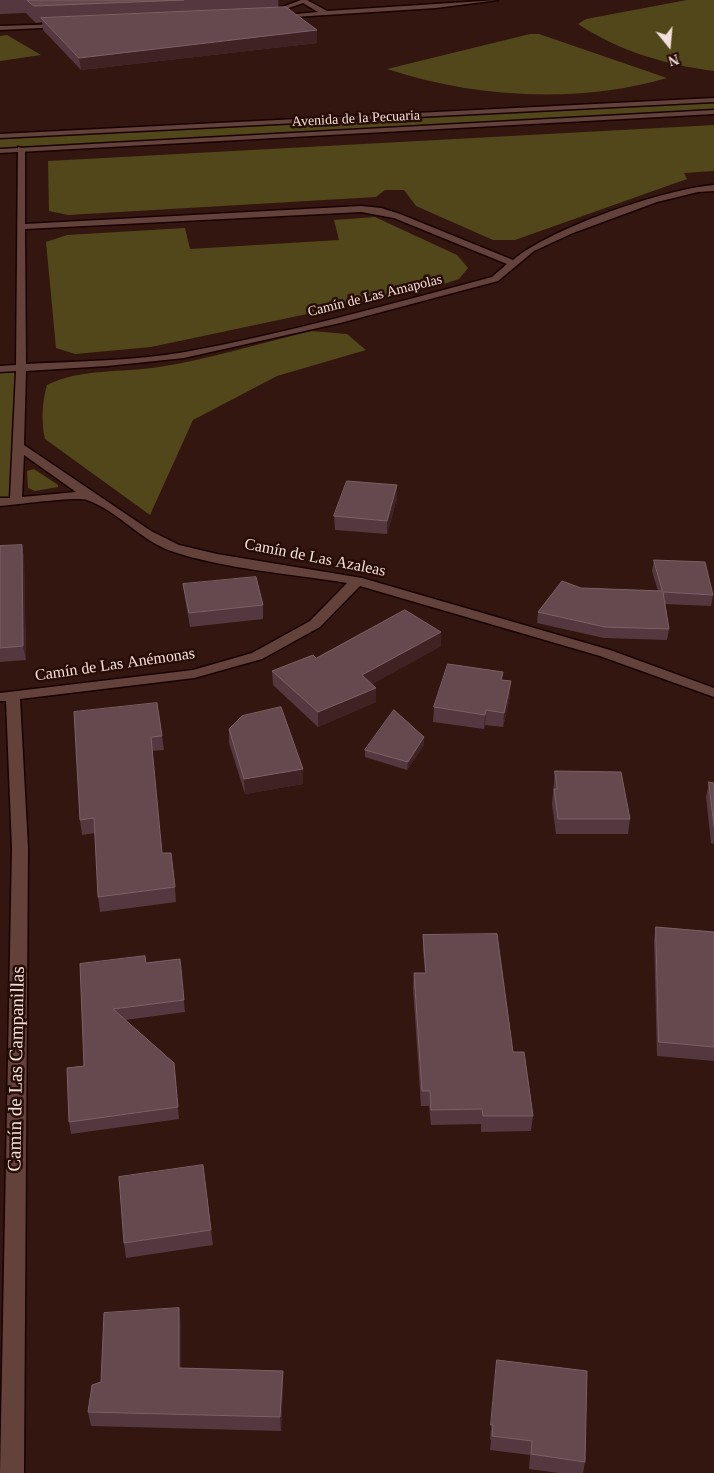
<!DOCTYPE html>
<html>
<head>
<meta charset="utf-8">
<style>
  body { margin:0 }
  #map { position:relative; width:714px; height:1473px; overflow:hidden; background:#331610; font-family:"Times New Roman",serif }
  canvas { display:block }
  .north { position:absolute; left:644px; top:20px; width:50px; height:50px; -webkit-text-stroke:4px #280d07; paint-order:stroke; rotate:163deg; font-size:14px; font-weight:700; line-height:20px; text-align:center; color:#f4dfda }
  .north::after { content:''; display:block; margin:auto; width:18px; height:22px; background:#f4dfda; clip-path:polygon(50% 0,100% 100%,50% 72%,0 100%) }
</style>
</head>
<body>
<div id="map">
<canvas width="714" height="1473"></canvas>
<div class="north">N</div>
</div>
<script>
const c = document.querySelector('canvas').getContext('2d');
c.lineJoin = 'round';
function fill(path, color) { c.fillStyle = color; c.fill(path, 'evenodd'); }
function stroke(path, color, width, dash) { c.strokeStyle = color; c.lineWidth = width; c.lineCap = dash ? 'butt' : 'round'; c.setLineDash(dash || []); c.stroke(path); }
function write(font, color, halo, rows, align = 'center') {
  c.font = font + ' "Times New Roman",serif'; c.lineWidth = 5; c.setLineDash([]); c.textBaseline = 'middle'; c.strokeStyle = halo; c.fillStyle = color; for (const [text, x, y, turn = 0] of rows) {
    c.save(); c.translate(x, y); c.rotate((+turn || 0) * Math.PI / 180); c.textAlign = isNaN(turn) ? turn : align; if (halo) c.strokeText(text, 0, 0); c.fillText(text, 0, 0); c.restore();
  }
}
fill(new Path2D(`
  M 687,0 L 714,0 L 714,71 C 666,65 619,51 578,24 L 586,19 Z
  M 530,34 L 539,34 L 667,78 C 578,104 475,98 387,69 Z
  M 7,35 L 41,55 L 0,61 L 0,36 Z
  M 714,100 L 714,112 L 0,151 L 0,136 Z
  M 714,125 L 714,171 L 684,173 L 687,179 L 515,240 L 493,240 L 416,206 L 404,190 L 385,190 L 376,197 L 68,215 L 49,211 L 48,161 Z
  M 375,217 L 457,255 L 468,268 L 459,279 L 435,287 L 151,347 L 75,354 L 56,348 L 46,242 L 67,235 L 185,228 L 190,249 L 339,240 L 334,220 Z
  M 311,331 L 347,334 L 366,350 L 277,376 L 193,420 L 150,515 L 45,439 C 41,422 42,402 47,385 C 82,368 121,373 159,367 C 210,359 261,343 311,331 Z
  M 21,368 L 16,501 L 0,502 L 0,369 Z
  M 34,469 L 58,485 L 58,487 L 35,491 L 28,488 L 27,471 Z`), '#51471a');
const minor = new Path2D(`
  M 301,0 L 307,0 L 327,11 L 498,0 L 436,8 L 278,18 L 275,16 L 318,12 L 303,3 L 280,11 L 277,9 Z
  M 64,24 L 62,27 L 0,30 L 0,26 Z
  M 18,147 L 25,149 L 25,224 L 361,206 L 381,208 L 400,214 L 513,260 C 551,228 664,189 714,185 L 714,191 L 698,192 L 657,202 L 573,233 L 534,251 L 498,281 L 340,323 L 184,358 L 107,366 L 26,371 L 24,445 L 151,531 L 179,545 L 217,554 L 362,578 L 610,650 L 714,688 L 714,697 L 600,656 L 360,586 L 320,627 L 262,659 L 194,678 L 20,699 L 28,848 L 24,1473 L 0,1473 L 12,848 L 6,701 L 0,701 L 0,693 L 193,670 L 252,653 L 310,621 L 347,583 C 293,574 223,569 171,551 C 140,540 118,511 87,500 C 78,496 14,505 0,506 L 0,498 L 10,498 L 16,371 L 0,372 L 0,366 L 16,365 ZM 361,212 L 394,218 L 507,264 L 492,277 C 390,304 289,333 185,352 C 133,361 79,361 26,364 L 25,229 ZM 24,455 L 76,492 L 22,497 Z`);
const tertiary = new Path2D(`
  M 714,98 L 714,102 L 0,138 L 0,134 Z
  M 714,110 L 714,114 L 0,153 L 0,149 Z`);
stroke(minor, '#190200', 3);
stroke(tertiary, '#190200', 3);
fill(minor, '#62423a');
fill(tertiary, '#62423a');
fill(new Path2D(`
  M 0,0 L 279,0 L 279,6 L 278,7 L 317,30 L 317,43 L 81,70 L 43,30 L 42,22 L 36,23 L 26,13 L 0,14 Z
  M 397,485 L 397,498 L 387,534 L 335,530 L 334,516 Z
  M 22,545 L 24,559 L 26,660 L 0,662 L 0,546 Z
  M 654,560 L 713,595 L 711,606 L 665,604 L 669,629 L 667,640 L 604,638 L 537,623 L 538,612 L 581,588 L 658,591 L 652,571 Z
  M 183,584 L 263,605 L 263,619 L 190,627 L 185,598 Z
  M 441,632 L 441,646 L 372,684 L 376,702 L 318,727 L 273,685 L 272,671 Z
  M 503,672 L 502,680 L 510,696 L 503,727 L 485,725 L 484,729 L 433,722 L 434,707 Z
  M 74,712 L 162,736 L 164,750 L 152,751 L 162,853 L 175,887 L 176,902 L 100,912 L 98,897 L 95,833 L 82,835 L 80,820 Z
  M 229,729 L 303,769 L 303,784 L 245,794 L 229,743 Z
  M 424,745 L 407,770 L 365,757 L 365,750 Z
  M 555,771 L 630,819 L 628,834 L 556,834 L 552,804 Z
  M 709,782 L 714,783 L 714,844 L 711,843 L 706,797 Z
  M 656,927 L 714,932 L 714,1061 L 657,1056 L 654,940 Z
  M 423,935 L 513,1052 L 533,1116 L 531,1131 L 481,1132 L 481,1124 L 431,1125 L 429,1106 L 421,1106 L 413,988 L 414,973 L 425,973 L 423,950 Z
  M 145,956 L 146,963 L 180,959 L 185,1012 L 125,1020 L 174,1063 L 179,1119 L 71,1134 L 69,1122 L 84,1066 L 80,964 Z
  M 211,1230 L 213,1245 L 126,1258 L 124,1243 Z
  M 181,1323 L 181,1368 L 283,1371 L 283,1385 L 281,1431 L 91,1426 L 88,1412 L 101,1382 Z
  M 497,1360 L 585,1462 L 583,1473 L 559,1473 L 529,1469 L 530,1455 L 490,1450 L 491,1440 L 490,1439 Z`), '#55373f');
fill(new Path2D(`
  M 278,0 L 279,0 L 279,6 L 278,7 Z
  M 317,30 L 317,43 L 81,70 L 79,58 Z
  M 397,485 L 397,498 L 387,534 L 387,521 Z
  M 22,545 L 24,559 L 26,660 L 23,646 Z
  M 441,632 L 441,646 L 362,690 L 362,675 Z
  M 511,681 L 510,696 L 503,727 L 504,713 Z
  M 376,688 L 376,702 L 318,727 L 318,712 Z
  M 486,710 L 485,725 L 484,729 L 485,715 Z
  M 424,737 L 424,745 L 407,770 L 408,762 Z
  M 303,769 L 303,784 L 245,794 L 244,779 Z
  M 179,1308 L 181,1323 L 181,1383 L 179,1368 Z
  M 283,1371 L 283,1385 L 281,1431 L 280,1417 Z`), '#402225');
const building = new Path2D(`
  M 27,0 L 184,0 L 34,6 Z
  M 286,7 L 317,30 L 79,58 L 41,18 Z
  M 347,481 L 397,485 L 387,521 L 334,516 Z
  M 22,545 L 23,646 L 0,648 L 0,546 Z
  M 654,560 L 705,562 L 713,595 L 663,592 L 669,629 L 605,627 L 538,612 L 562,581 L 581,588 L 662,591 Z
  M 256,577 L 263,605 L 189,613 L 183,584 Z
  M 405,610 L 441,632 L 362,675 L 376,688 L 318,712 L 272,671 L 313,655 L 316,658 Z
  M 448,664 L 503,672 L 501,680 L 511,681 L 504,713 L 486,710 L 485,715 L 434,707 Z
  M 157,703 L 162,736 L 151,737 L 162,853 L 171,853 L 175,887 L 98,897 L 94,818 L 80,820 L 74,712 Z
  M 281,707 L 303,769 L 244,779 L 229,729 L 242,716 Z
  M 394,710 L 424,737 L 408,762 L 365,750 Z
  M 555,771 L 621,772 L 630,819 L 558,819 L 554,789 L 557,789 Z
  M 709,782 L 714,783 L 714,826 Z
  M 656,927 L 714,932 L 714,1047 L 659,1042 Z
  M 497,934 L 513,1052 L 524,1052 L 533,1116 L 483,1116 L 482,1109 L 431,1110 L 430,1091 L 422,1091 L 414,973 L 426,973 L 423,935 Z
  M 145,956 L 146,963 L 180,959 L 184,1000 L 113,1009 L 174,1063 L 178,1107 L 69,1122 L 67,1068 L 84,1066 L 80,964 Z
  M 203,1165 L 211,1230 L 124,1243 L 119,1177 Z
  M 179,1308 L 179,1368 L 283,1371 L 280,1417 L 88,1412 L 92,1385 L 101,1382 L 104,1313 Z
  M 497,1360 L 587,1371 L 585,1462 L 531,1454 L 532,1441 L 492,1436 L 493,1425 L 491,1425 Z`);
fill(building, '#66494f');
stroke(building, '#7c6065', 1);
write('14px', '#f4dfda', '#280d07', [
  ["Avenida de la Pecuaria",356,119,-3],
  ["Camín de Las Amapolas",375,296,-14]
]);
write('16px', '#f4dfda', '#280d07', [
  ["Camín de Las Azaleas",315,558,11],
  ["Camín de Las Anémonas",115,665,-8]
]);
write('19px', '#f4dfda', '#280d07', [
  ["Camín de Las Campanillas",17,1069,-89]
]);
</script>
</body>
</html>
